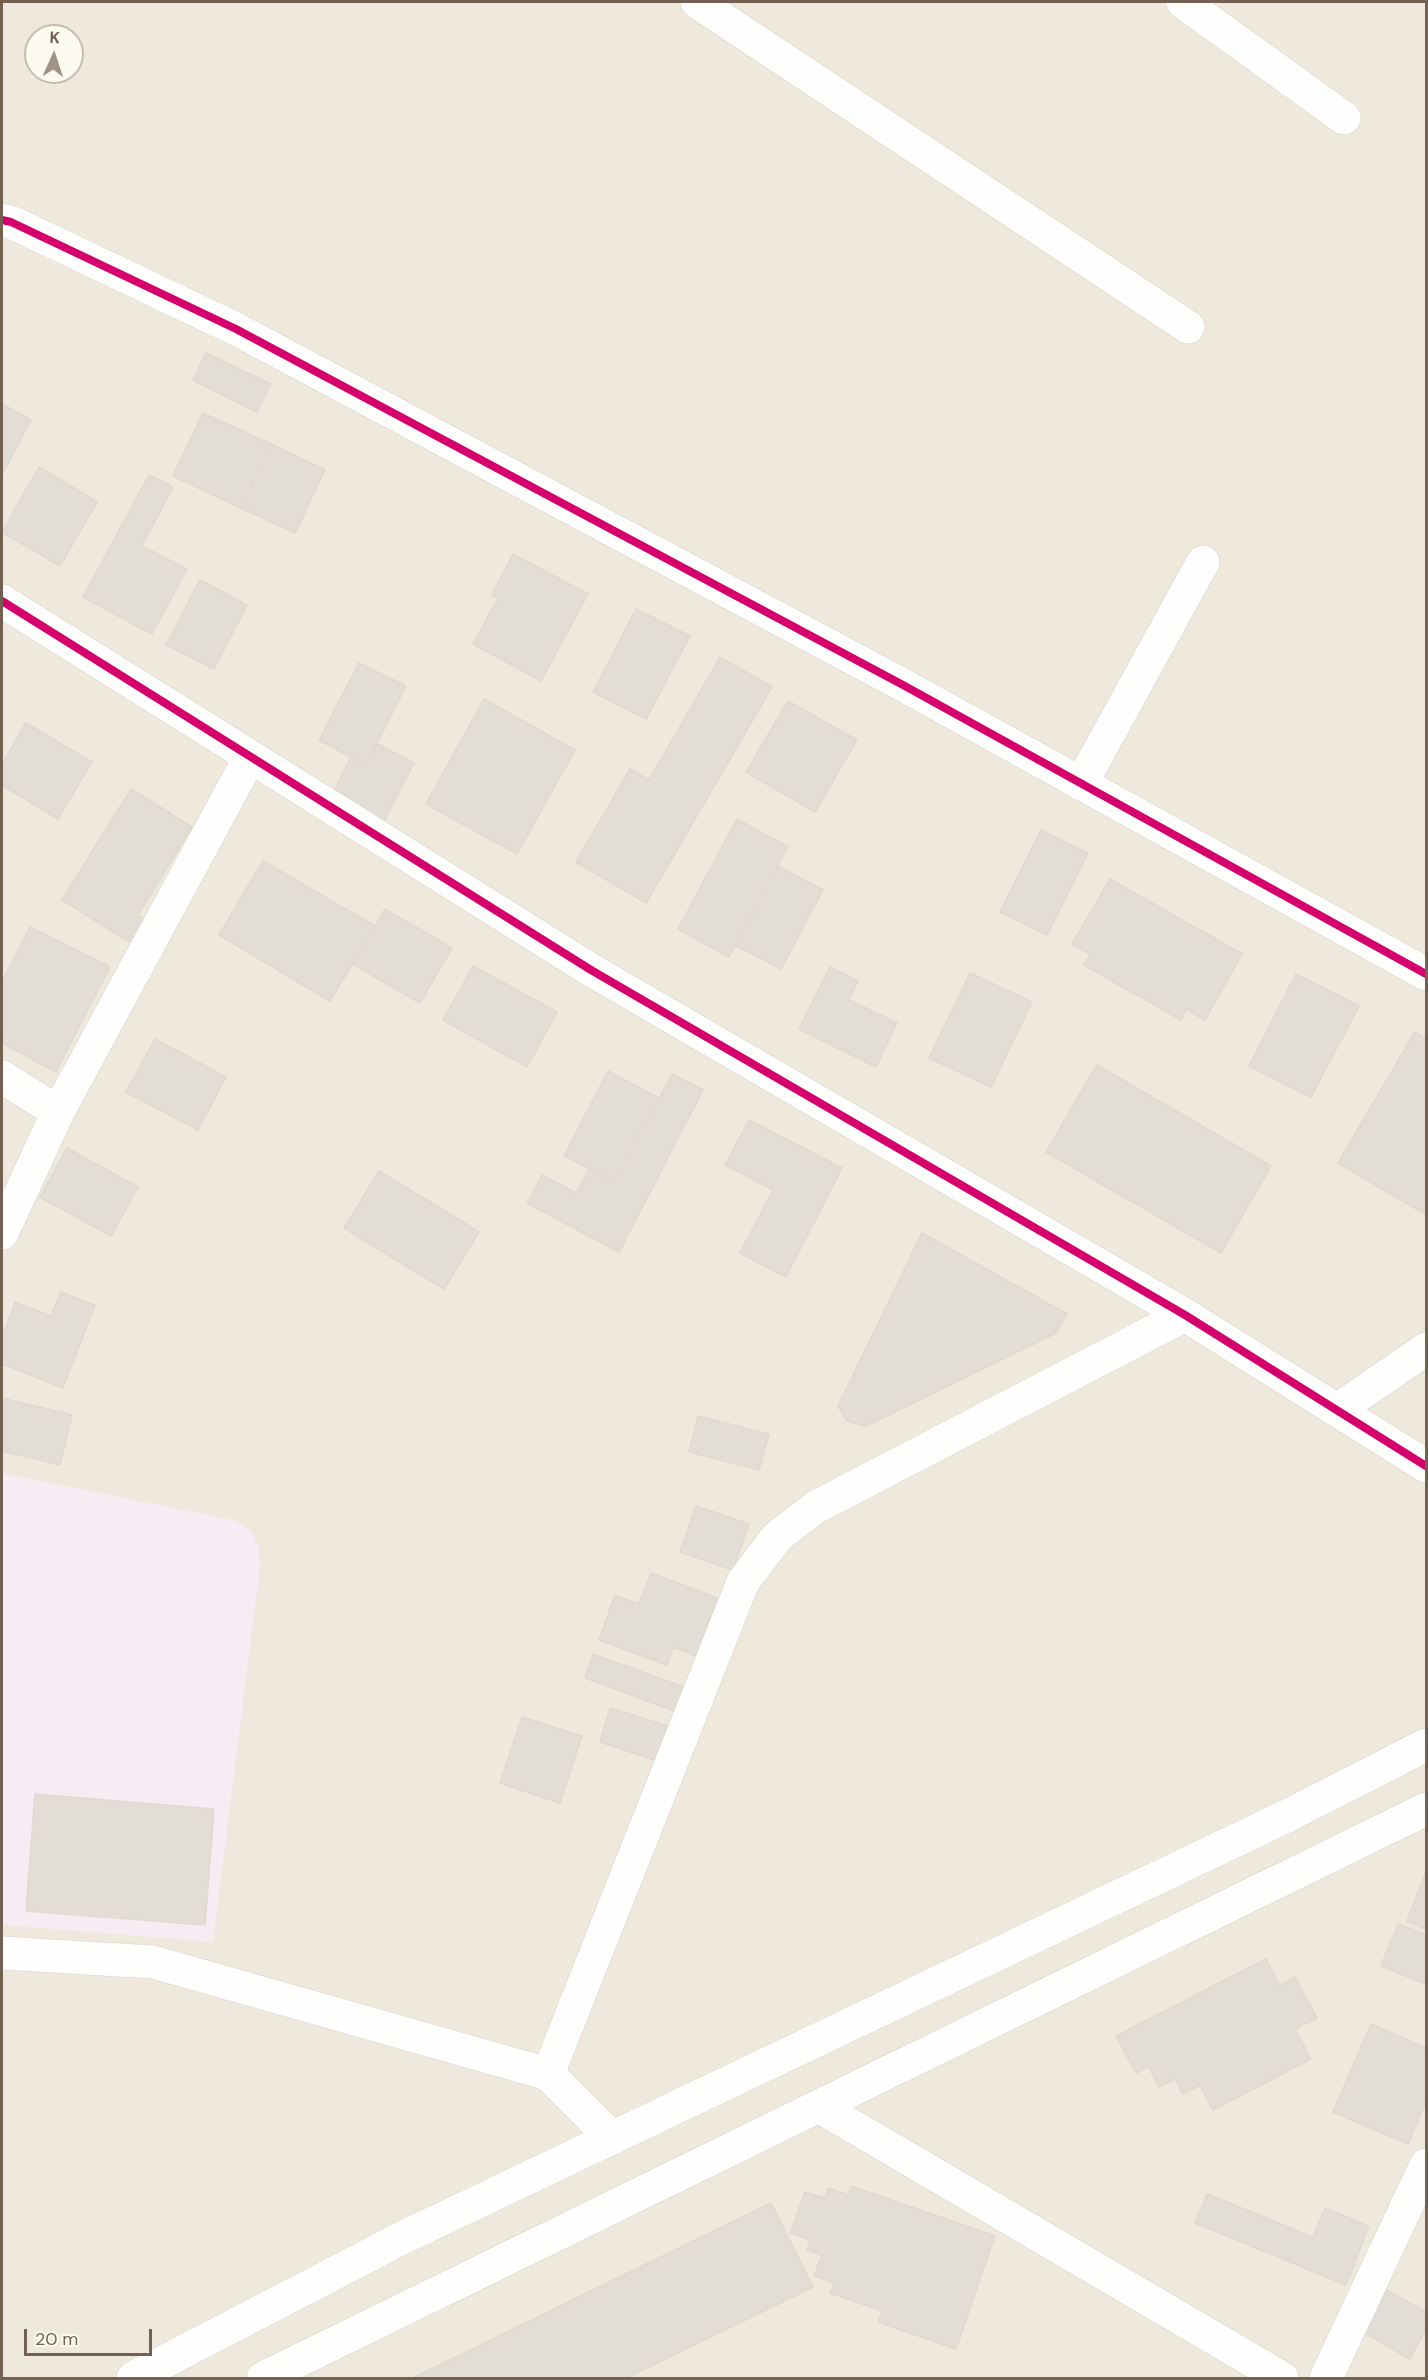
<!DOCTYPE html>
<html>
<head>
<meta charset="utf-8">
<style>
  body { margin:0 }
  #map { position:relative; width:1428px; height:2380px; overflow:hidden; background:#f7f5ee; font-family:"DM Sans",sans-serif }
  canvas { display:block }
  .frame { position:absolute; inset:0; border:3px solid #736050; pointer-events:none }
  .north { position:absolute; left:24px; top:24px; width:60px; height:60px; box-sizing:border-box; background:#fdfaf0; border:2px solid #c6bcb0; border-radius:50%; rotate:3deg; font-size:16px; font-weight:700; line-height:24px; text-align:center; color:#736050 }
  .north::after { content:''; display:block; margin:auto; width:21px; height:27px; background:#a19487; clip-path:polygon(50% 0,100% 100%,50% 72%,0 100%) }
  .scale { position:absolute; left:24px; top:2329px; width:128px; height:27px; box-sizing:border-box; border:3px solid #736050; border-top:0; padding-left:8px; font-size:18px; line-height:21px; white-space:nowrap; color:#736050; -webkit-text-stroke:4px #fdfaf0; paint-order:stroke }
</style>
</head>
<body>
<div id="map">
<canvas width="1428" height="2380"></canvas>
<div class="frame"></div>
<div class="north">K</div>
<div class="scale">20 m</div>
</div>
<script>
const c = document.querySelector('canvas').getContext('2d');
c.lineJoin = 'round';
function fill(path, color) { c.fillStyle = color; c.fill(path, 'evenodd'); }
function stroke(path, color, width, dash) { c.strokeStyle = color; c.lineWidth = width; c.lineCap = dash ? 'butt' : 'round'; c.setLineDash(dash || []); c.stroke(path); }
fill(new Path2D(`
  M 2,2 L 1426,2 L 1426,2378 L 2,2378 ZM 36,36 L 72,36 L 72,72 L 36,72 Z`), '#efe8dc');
fill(new Path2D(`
  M 2,1473 L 232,1520 L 251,1530 L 258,1546 L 260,1566 L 213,1942 L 2,1925 Z`), '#f5edf3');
const building = new Path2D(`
  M 206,353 L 271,384 L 257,412 L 193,380 Z
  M 2,404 L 31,420 L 2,475 Z
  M 203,413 L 271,444 L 241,508 L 173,476 Z
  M 271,444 L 325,470 L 295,533 L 241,508 Z
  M 39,467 L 97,502 L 60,566 L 2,532 Z
  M 149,475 L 173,487 L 142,546 L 187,569 L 152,634 L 83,597 Z
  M 513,554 L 588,594 L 541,681 L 473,644 L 498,598 L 492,595 Z
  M 200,580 L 247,605 L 214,669 L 166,645 Z
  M 636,609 L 690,636 L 646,719 L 593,692 Z
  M 720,657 L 772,687 L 646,903 L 576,862 L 630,769 L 649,780 Z
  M 359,663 L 406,686 L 366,765 L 319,740 Z
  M 484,699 L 575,750 L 517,854 L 426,804 Z
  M 788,701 L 857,740 L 815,812 L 746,772 Z
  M 26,723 L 92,762 L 58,819 L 2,785 L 2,764 Z
  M 376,743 L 414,763 L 384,822 L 332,795 L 351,757 L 366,765 Z
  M 131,789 L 192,827 L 138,915 L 148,921 L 133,944 L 62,900 Z
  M 737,819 L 788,847 L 729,957 L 678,929 Z
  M 1041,830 L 1088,853 L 1047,935 L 1000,912 Z
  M 263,861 L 375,926 L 330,1001 L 219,935 Z
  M 778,866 L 823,890 L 781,969 L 735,945 Z
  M 1110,879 L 1242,954 L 1205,1020 L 1186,1009 L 1181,1020 L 1084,965 L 1090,954 L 1072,944 Z
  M 385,909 L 452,948 L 420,1003 L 353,964 Z
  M 30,927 L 110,967 L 56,1072 L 2,1043 L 3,1032 L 2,1031 L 2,981 Z
  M 473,966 L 557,1012 L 527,1067 L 443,1020 Z
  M 830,967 L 858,981 L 849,1000 L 897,1023 L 876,1067 L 799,1029 Z
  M 970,973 L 1032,1002 L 991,1087 L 929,1058 Z
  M 1296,974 L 1359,1006 L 1311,1097 L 1249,1066 Z
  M 1415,1032 L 1426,1039 L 1426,1211 L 1425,1214 L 1338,1163 Z
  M 155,1039 L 226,1077 L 198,1130 L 126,1092 Z
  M 1097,1065 L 1271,1166 L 1221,1253 L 1046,1152 Z
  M 608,1071 L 659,1098 L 615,1182 L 564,1156 Z
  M 672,1074 L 703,1090 L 619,1252 L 527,1203 L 542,1175 L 576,1193 L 589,1169 L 615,1182 Z
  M 749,1120 L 842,1168 L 786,1277 L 740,1253 L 773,1190 L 725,1165 Z
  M 67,1148 L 138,1187 L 111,1236 L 40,1197 Z
  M 379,1171 L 479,1232 L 444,1289 L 344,1228 Z
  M 922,1233 L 1067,1314 L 1056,1333 L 866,1426 L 847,1421 L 838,1406 Z
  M 61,1292 L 95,1305 L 63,1388 L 2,1364 L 2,1338 L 15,1302 L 51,1316 Z
  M 2,1398 L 72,1415 L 60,1465 L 2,1451 Z
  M 698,1416 L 769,1434 L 759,1470 L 689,1452 Z
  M 696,1506 L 749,1524 L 733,1570 L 680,1552 Z
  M 651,1573 L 717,1598 L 696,1656 L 673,1647 L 667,1665 L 599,1640 L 615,1595 L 639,1604 Z
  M 593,1654 L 686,1688 L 677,1712 L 585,1678 Z
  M 610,1708 L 668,1726 L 657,1761 L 600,1742 Z
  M 522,1717 L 582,1736 L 560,1803 L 500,1783 Z
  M 35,1794 L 214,1809 L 205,1925 L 26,1911 Z
  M 1426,1871 L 1426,1929 L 1407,1921 Z
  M 1398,1924 L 1426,1935 L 1426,1984 L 1381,1966 Z
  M 1266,1959 L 1280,1986 L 1295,1977 L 1317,2018 L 1295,2029 L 1311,2059 L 1213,2110 L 1200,2085 L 1183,2094 L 1175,2079 L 1159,2087 L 1148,2066 L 1136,2073 L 1116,2036 Z
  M 1371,2024 L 1426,2048 L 1426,2101 L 1408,2144 L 1333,2112 Z
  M 851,2186 L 995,2236 L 956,2349 L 878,2322 L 882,2311 L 830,2293 L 834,2283 L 814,2276 L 822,2255 L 807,2250 L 810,2240 L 790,2233 L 805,2192 L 825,2198 L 828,2188 L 848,2195 Z
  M 1207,2194 L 1313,2237 L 1325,2208 L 1369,2226 L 1346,2285 L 1195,2223 Z
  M 771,2203 L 813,2287 L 626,2378 L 413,2378 Z
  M 1380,2286 L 1426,2312 L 1426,2329 L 1410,2359 L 1356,2328 Z`);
fill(building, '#e3ded5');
stroke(building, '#dfd9d0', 1.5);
const street = new Path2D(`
  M 697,2 L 1188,327
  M 1183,2 L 1344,118
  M 2,220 L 11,222 L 236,329 L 903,685 L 1426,974
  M 1081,784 L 1203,562
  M 2,1077 L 58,1112 L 250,757
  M 2,1233 L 58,1112
  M 1337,1410 L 1426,1349
  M 2,1953 L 153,1962 L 548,2074 L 612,2138
  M 548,2074 L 743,1582 L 777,1537 L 816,1507 L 1185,1315
  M 820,2107 L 1282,2378
  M 1326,2378 L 1426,2165`);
const secondary = new Path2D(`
  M 2,601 L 591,970 L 1185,1315 L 1426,1466
  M 133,2378 L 402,2238 L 1287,1816 L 1426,1745
  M 263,2378 L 1426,1809`);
stroke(street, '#d6d2cc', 34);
stroke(secondary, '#d7d2cc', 34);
stroke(street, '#fefefc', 33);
stroke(secondary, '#fefefc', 33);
stroke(new Path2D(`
  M 2,220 L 11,222 L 236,329 L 903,685 L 1426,974
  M 2,601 L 591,970 L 1185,1315 L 1426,1466`), '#d6006c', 8);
</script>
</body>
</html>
